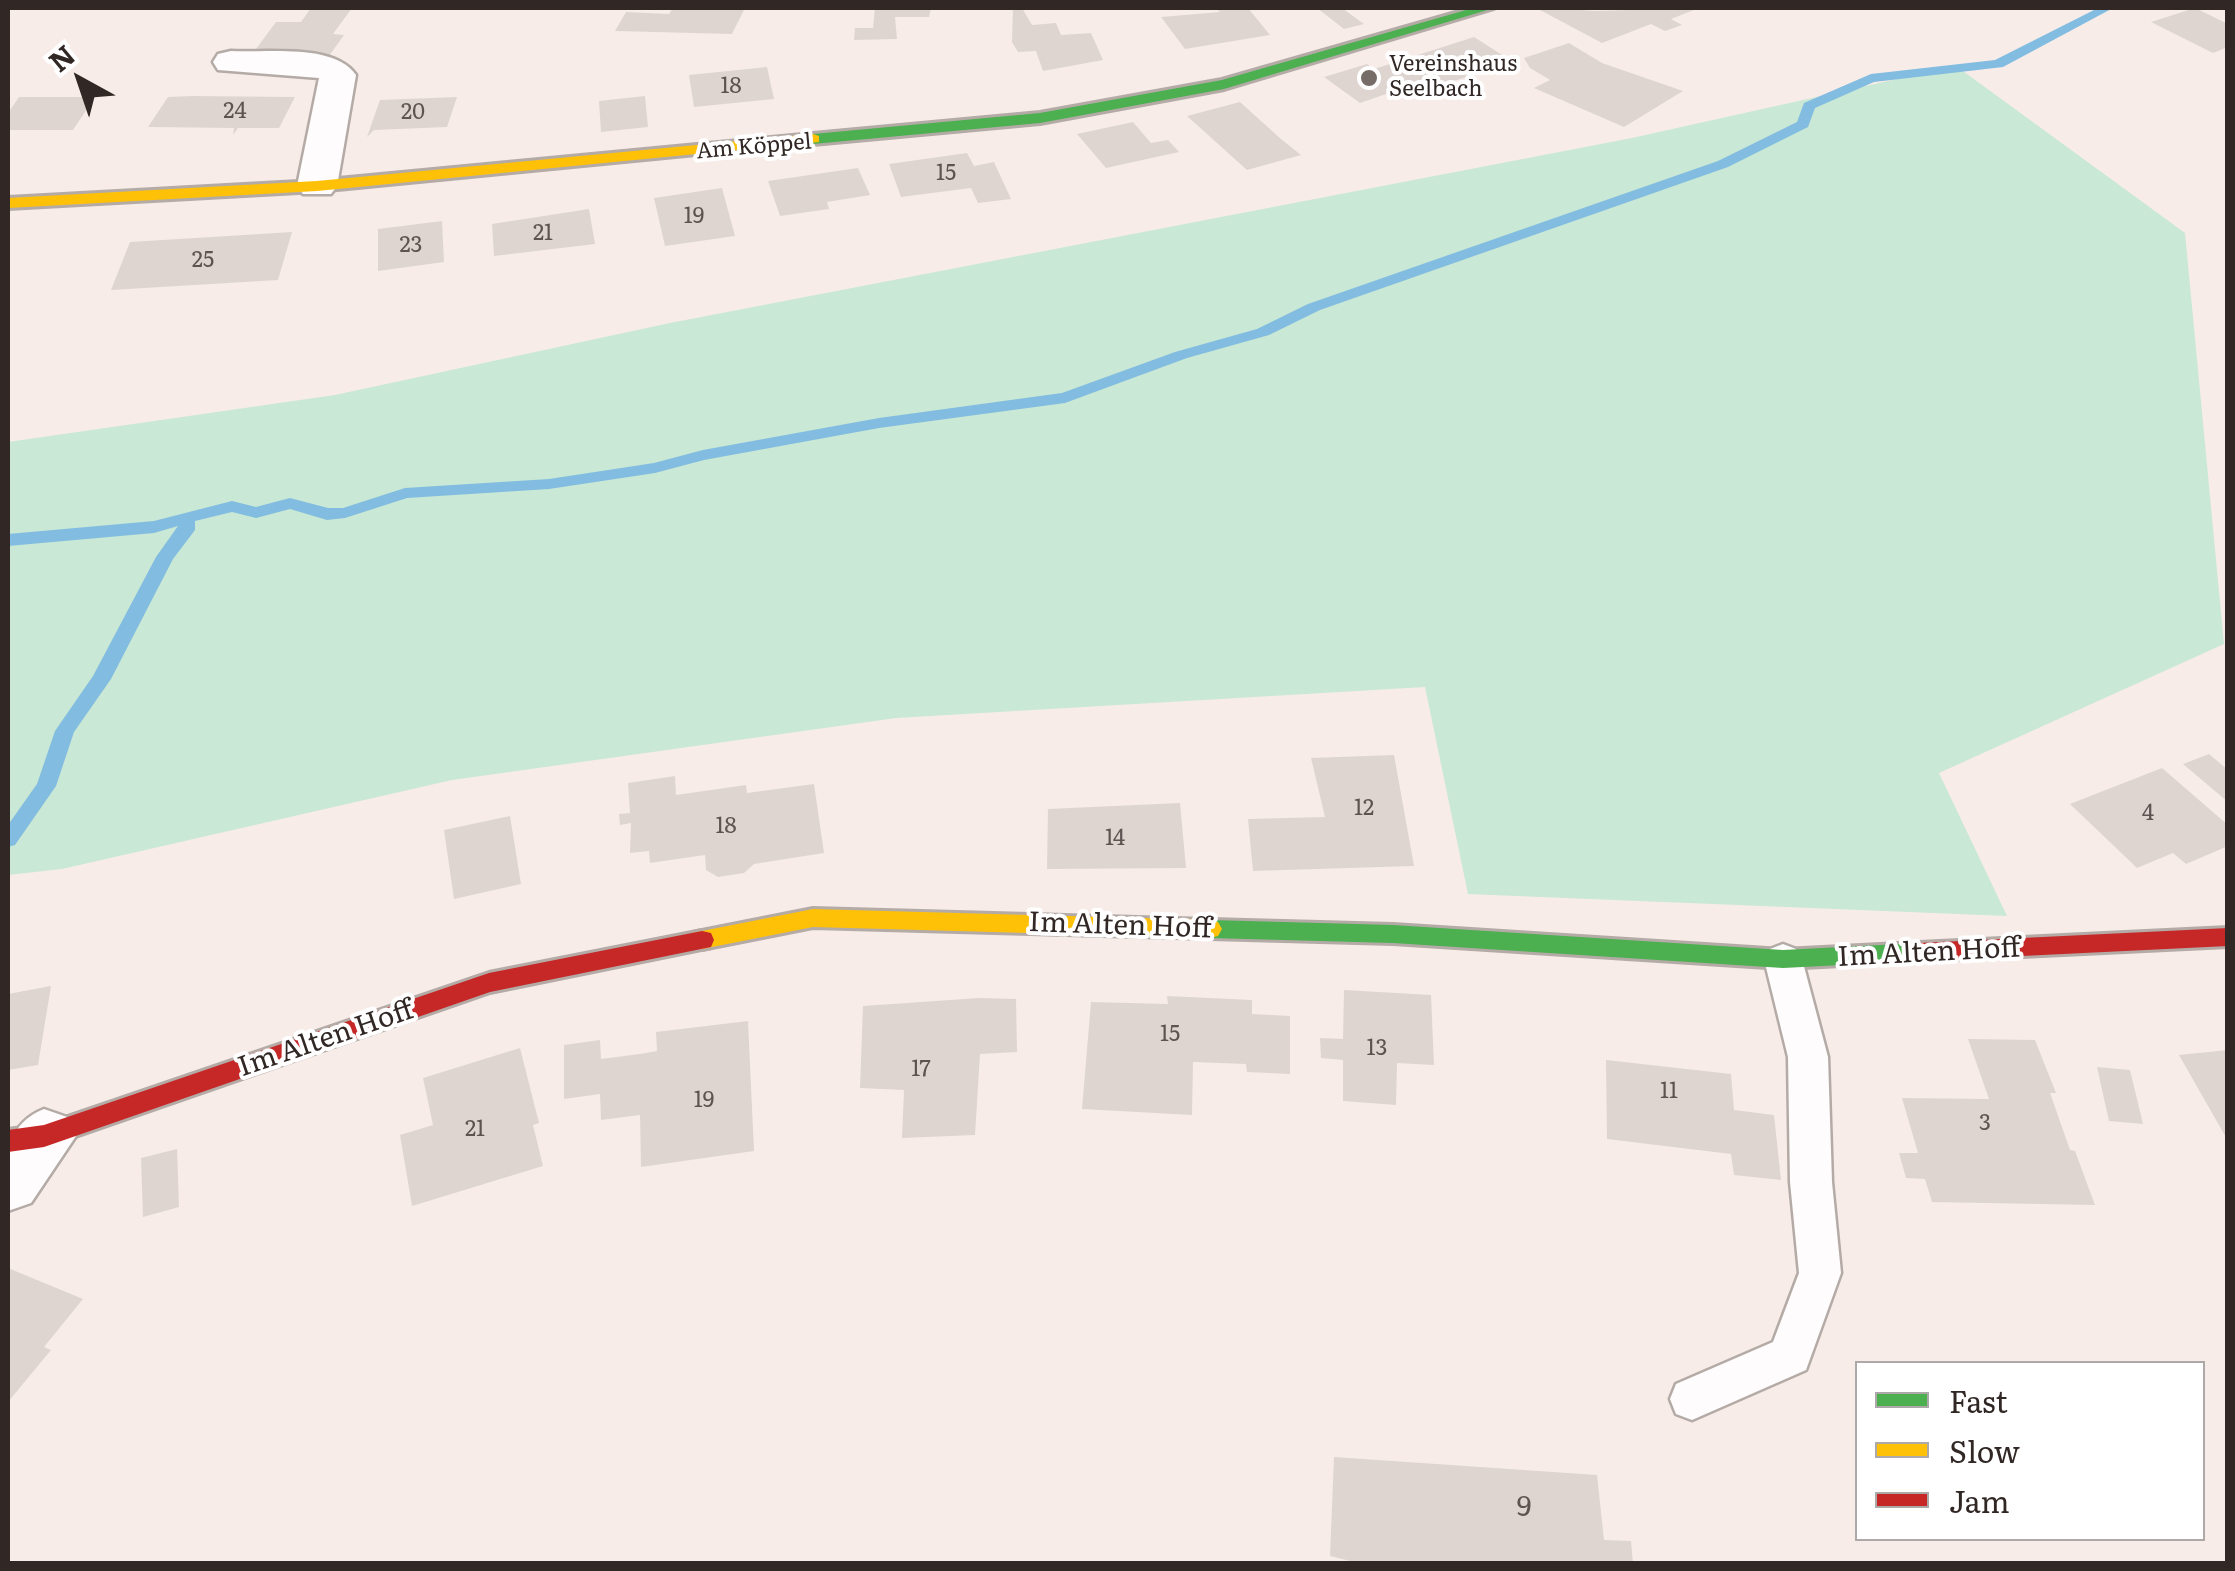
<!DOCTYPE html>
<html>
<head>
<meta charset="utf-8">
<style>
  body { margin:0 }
  #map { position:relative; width:2235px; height:1571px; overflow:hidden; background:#f7ece8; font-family:Literata,serif }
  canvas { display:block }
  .frame { position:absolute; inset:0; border:10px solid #312825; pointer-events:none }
  .legend { position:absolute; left:1855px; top:1361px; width:350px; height:180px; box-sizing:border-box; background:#fff; border:2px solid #ada9a8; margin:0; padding:12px 18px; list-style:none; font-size:30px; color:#312825 }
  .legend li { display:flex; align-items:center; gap:20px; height:50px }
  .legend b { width:50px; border:2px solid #ada9a8 }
  .north { position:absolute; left:30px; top:30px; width:100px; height:100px; -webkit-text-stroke:8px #fff; paint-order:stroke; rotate:320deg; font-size:28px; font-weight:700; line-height:40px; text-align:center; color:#312825 }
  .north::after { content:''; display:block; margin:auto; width:35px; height:45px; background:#312825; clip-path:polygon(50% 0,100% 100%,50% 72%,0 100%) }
</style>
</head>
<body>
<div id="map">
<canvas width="2235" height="1571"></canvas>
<div class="frame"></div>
<ul class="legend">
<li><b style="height:12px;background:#4caf50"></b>Fast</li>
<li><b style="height:12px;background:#ffc107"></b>Slow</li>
<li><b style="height:12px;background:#c62828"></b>Jam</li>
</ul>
<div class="north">N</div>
</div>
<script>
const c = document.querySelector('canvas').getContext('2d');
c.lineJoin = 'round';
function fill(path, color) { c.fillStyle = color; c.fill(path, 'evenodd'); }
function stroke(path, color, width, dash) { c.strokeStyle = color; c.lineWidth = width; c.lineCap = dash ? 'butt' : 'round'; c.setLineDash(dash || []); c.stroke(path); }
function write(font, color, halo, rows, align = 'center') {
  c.font = font + ' Literata,serif'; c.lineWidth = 8; c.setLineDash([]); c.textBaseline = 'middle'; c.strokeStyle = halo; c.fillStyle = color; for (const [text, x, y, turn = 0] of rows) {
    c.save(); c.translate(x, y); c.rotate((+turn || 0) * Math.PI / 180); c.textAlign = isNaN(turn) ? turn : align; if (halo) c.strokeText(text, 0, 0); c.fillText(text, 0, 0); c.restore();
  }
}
fill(new Path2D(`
  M 1956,66 L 2185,233 L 2224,644 L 1939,773 L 2007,916 L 1468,894 L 1425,687 L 896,718 L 452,780 L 62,869 L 8,875 L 8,442 L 335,395 L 670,323 L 1632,138 Z`), '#c9e8d5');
fill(new Path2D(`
  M 2098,8 L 2113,8 L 2003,67 L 1874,82 L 1815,108 L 1808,127 L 1728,167 L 1320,310 L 1269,335 L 1187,358 L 1065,403 L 879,428 L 704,460 L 655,473 L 549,489 L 407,498 L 345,518 L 327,520 L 290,509 L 256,518 L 232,512 L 195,521 L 195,530 L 173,559 L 111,679 L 74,732 L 56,786 L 15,845 L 8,847 L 8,825 L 37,784 L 55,731 L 93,676 L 156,557 L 178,526 L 154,533 L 8,546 L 8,534 L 154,521 L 232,501 L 256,507 L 290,498 L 328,508 L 343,508 L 405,488 L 549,479 L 654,463 L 703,450 L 879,418 L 1062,393 L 1175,352 L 1257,329 L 1308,304 L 1718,161 L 1797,122 L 1804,103 L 1871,74 L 1995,60 Z`), '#82bce0');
fill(new Path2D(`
  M 311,8 L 352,8 L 333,34 L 344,35 L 329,56 L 253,53 L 276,22 L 301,22 Z
  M 673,8 L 745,8 L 732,34 L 615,31 L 626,12 L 669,14 Z
  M 875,8 L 931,8 L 929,17 L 895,17 L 897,39 L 854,40 L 855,28 L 873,28 Z
  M 1013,8 L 1022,8 L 1032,25 L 1056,23 L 1061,35 L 1091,33 L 1103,60 L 1043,71 L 1036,51 L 1018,52 L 1012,42 Z
  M 1216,8 L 1248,8 L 1270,35 L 1185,49 L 1161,17 L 1220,12 Z
  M 1317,8 L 1342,8 L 1364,24 L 1344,29 Z
  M 1547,8 L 1596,11 L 1699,8 L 1671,19 L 1682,25 L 1665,31 L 1651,24 L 1602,43 L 1540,10 Z
  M 2195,8 L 2228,24 L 2228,47 L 2213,53 L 2151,22 Z
  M 1474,37 L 1513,62 L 1398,99 L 1389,93 L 1360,103 L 1324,77 L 1367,64 L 1374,69 Z
  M 1569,43 L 1602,63 L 1683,91 L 1624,127 L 1534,88 L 1550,80 L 1530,68 L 1524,58 Z
  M 767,67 L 774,99 L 694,107 L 689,75 Z
  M 193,96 L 295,97 L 279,128 L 238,128 L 233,135 L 234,128 L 148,127 L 168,97 Z
  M 645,96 L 648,127 L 601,132 L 599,101 Z
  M 19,97 L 95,97 L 73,130 L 8,130 L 8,113 Z
  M 457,97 L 447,127 L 374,130 L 367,137 L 380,100 Z
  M 1240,102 L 1281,139 L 1301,155 L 1247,170 L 1187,116 Z
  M 1133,122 L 1151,143 L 1168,140 L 1179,152 L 1106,168 L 1077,134 Z
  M 967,153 L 974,166 L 994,162 L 1011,199 L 978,203 L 971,188 L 901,197 L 889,164 Z
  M 858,168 L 870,195 L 827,202 L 829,209 L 780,216 L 768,181 Z
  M 722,188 L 735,236 L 665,246 L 654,198 Z
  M 589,209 L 595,244 L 494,256 L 492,224 Z
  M 442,221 L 444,262 L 378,271 L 378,229 Z
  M 292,232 L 278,280 L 111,290 L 130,242 Z
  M 2209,754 L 2228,770 L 2228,802 L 2183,764 Z
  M 1394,755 L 1414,866 L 1253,871 L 1248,819 L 1325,817 L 1311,758 Z
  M 2162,768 L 2228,825 L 2228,846 L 2186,864 L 2173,853 L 2137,868 L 2070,804 Z
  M 675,776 L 676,795 L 746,785 L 747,793 L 814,784 L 824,853 L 754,864 L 744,873 L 718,877 L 706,870 L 705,855 L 650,863 L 649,851 L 630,853 L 631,823 L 620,825 L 619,814 L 630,813 L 628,783 Z
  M 1180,803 L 1186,868 L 1047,869 L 1048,809 Z
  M 510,816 L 521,884 L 454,899 L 444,830 Z
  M 51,986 L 38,1065 L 8,1070 L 8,994 Z
  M 1344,990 L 1431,995 L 1434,1065 L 1397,1063 L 1396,1105 L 1343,1101 L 1343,1060 L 1321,1058 L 1320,1038 L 1343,1039 Z
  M 1167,996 L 1252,1000 L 1252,1014 L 1290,1016 L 1290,1074 L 1247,1072 L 1246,1064 L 1193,1062 L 1192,1115 L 1082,1109 L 1091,1002 L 1168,1004 Z
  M 979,998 L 1016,999 L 1017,1052 L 980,1054 L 975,1135 L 902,1138 L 904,1090 L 860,1088 L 863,1006 Z
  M 748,1021 L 754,1151 L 641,1167 L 640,1115 L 601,1120 L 600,1094 L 564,1099 L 564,1045 L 600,1040 L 601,1059 L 640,1054 L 657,1051 L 656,1032 Z
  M 1968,1039 L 2035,1040 L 2056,1093 L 2050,1093 L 2070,1150 L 2075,1151 L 2095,1205 L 1932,1202 L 1925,1179 L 1906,1178 L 1899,1153 L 1918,1153 L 1902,1098 L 1989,1099 Z
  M 520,1048 L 539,1123 L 533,1125 L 543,1166 L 412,1206 L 400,1135 L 433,1125 L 423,1078 Z
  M 2228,1050 L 2228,1141 L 2179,1055 Z
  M 1606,1060 L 1731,1074 L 1734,1110 L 1774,1115 L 1781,1180 L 1734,1175 L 1731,1154 L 1607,1139 Z
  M 2097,1067 L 2130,1070 L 2143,1124 L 2109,1121 Z
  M 177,1149 L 179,1207 L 143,1217 L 141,1158 Z
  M 8,1268 L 83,1299 L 44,1347 L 51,1350 L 8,1402 Z
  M 1334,1457 L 1597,1475 L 1604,1540 L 1631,1541 L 1633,1564 L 1362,1564 L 1330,1556 Z`), '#ded5d1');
const lane = new Path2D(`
  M 1783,944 L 1796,949 L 1802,959 L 1828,1057 L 1832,1182 L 1841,1273 L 1806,1370 L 1692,1420 L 1676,1414 L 1670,1399 L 1676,1384 L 1773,1342 L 1799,1273 L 1790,1182 L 1788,1057 L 1764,959 L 1770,949 Z`);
const street = new Path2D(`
  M 231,51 C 267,53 334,43 356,75 L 337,186 L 331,194 L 303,194 L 297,186 L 319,78 L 218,70 L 213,62 L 218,54 Z
  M 44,1109 L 67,1117 L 76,1136 L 31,1203 L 8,1211 C 8,1165 0,1127 44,1109 Z`);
const fast = new Path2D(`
  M 1473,8 L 1494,8 L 1224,89 L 1040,123 L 813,144 L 805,139 L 813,134 L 1040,113 L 1222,80 Z
  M 1210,920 L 1393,925 L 1783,950 L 1919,943 L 1928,945 L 1931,952 L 1928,959 L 1919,961 L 1783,968 L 1393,943 L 1210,938 L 1202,936 L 1198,929 L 1202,922 Z`);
const slow = new Path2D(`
  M 813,134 L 819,136 L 819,142 L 317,191 L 8,208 L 8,198 L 317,181 Z
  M 813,909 L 1210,920 L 1218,922 L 1222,929 L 1218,936 L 1210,938 L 813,927 L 702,949 L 693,947 L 690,940 L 693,933 L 702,931 Z`);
const jam = new Path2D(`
  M 2228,928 L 2228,946 L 1919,961 L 1910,959 L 1907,952 L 1910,945 L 1919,943 Z
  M 702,931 L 711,933 L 714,940 L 711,947 L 490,992 L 44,1147 L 8,1152 L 8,1130 L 44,1125 L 489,973 Z`);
stroke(lane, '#b4aba7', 5);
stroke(street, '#b4aba7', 5);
stroke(fast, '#b4aba7', 6);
stroke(slow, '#b4aba7', 6);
stroke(jam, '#b4aba7', 6);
fill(lane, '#fefcfc');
fill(street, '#fefcfc');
fill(fast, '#4caf50');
fill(slow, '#ffc107');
fill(jam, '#c62828');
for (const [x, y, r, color] of [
  [1369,78,10,"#766d69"]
]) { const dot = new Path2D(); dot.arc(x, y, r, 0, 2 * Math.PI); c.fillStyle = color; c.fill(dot); stroke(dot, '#fff', 4); }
write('22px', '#312825', '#fff', [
  ["Vereinshaus",1389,65],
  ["Seelbach",1389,90]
], 'left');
write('22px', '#5d5451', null, [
  ["18",731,87],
  ["24",235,112],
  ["20",413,113],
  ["15",946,174],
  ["19",694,217],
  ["21",543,234],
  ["23",411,246],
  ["25",203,261],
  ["12",1364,809],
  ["4",2148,814],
  ["18",726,827],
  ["14",1115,839],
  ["15",1170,1035],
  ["13",1377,1049],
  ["17",921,1070],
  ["11",1669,1092],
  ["19",704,1101],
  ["3",1985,1124],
  ["21",475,1130]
]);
write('22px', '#312825', '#fff', [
  ["Am Köppel",754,147,-5]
]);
write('28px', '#312825', '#fff', [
  ["Im Alten Hoff",1120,926,2],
  ["Im Alten Hoff",1929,953,-3],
  ["Im Alten Hoff",326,1039,-19]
]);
write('28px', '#5d5451', null, [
  ["9",1524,1508]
]);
</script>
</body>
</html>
